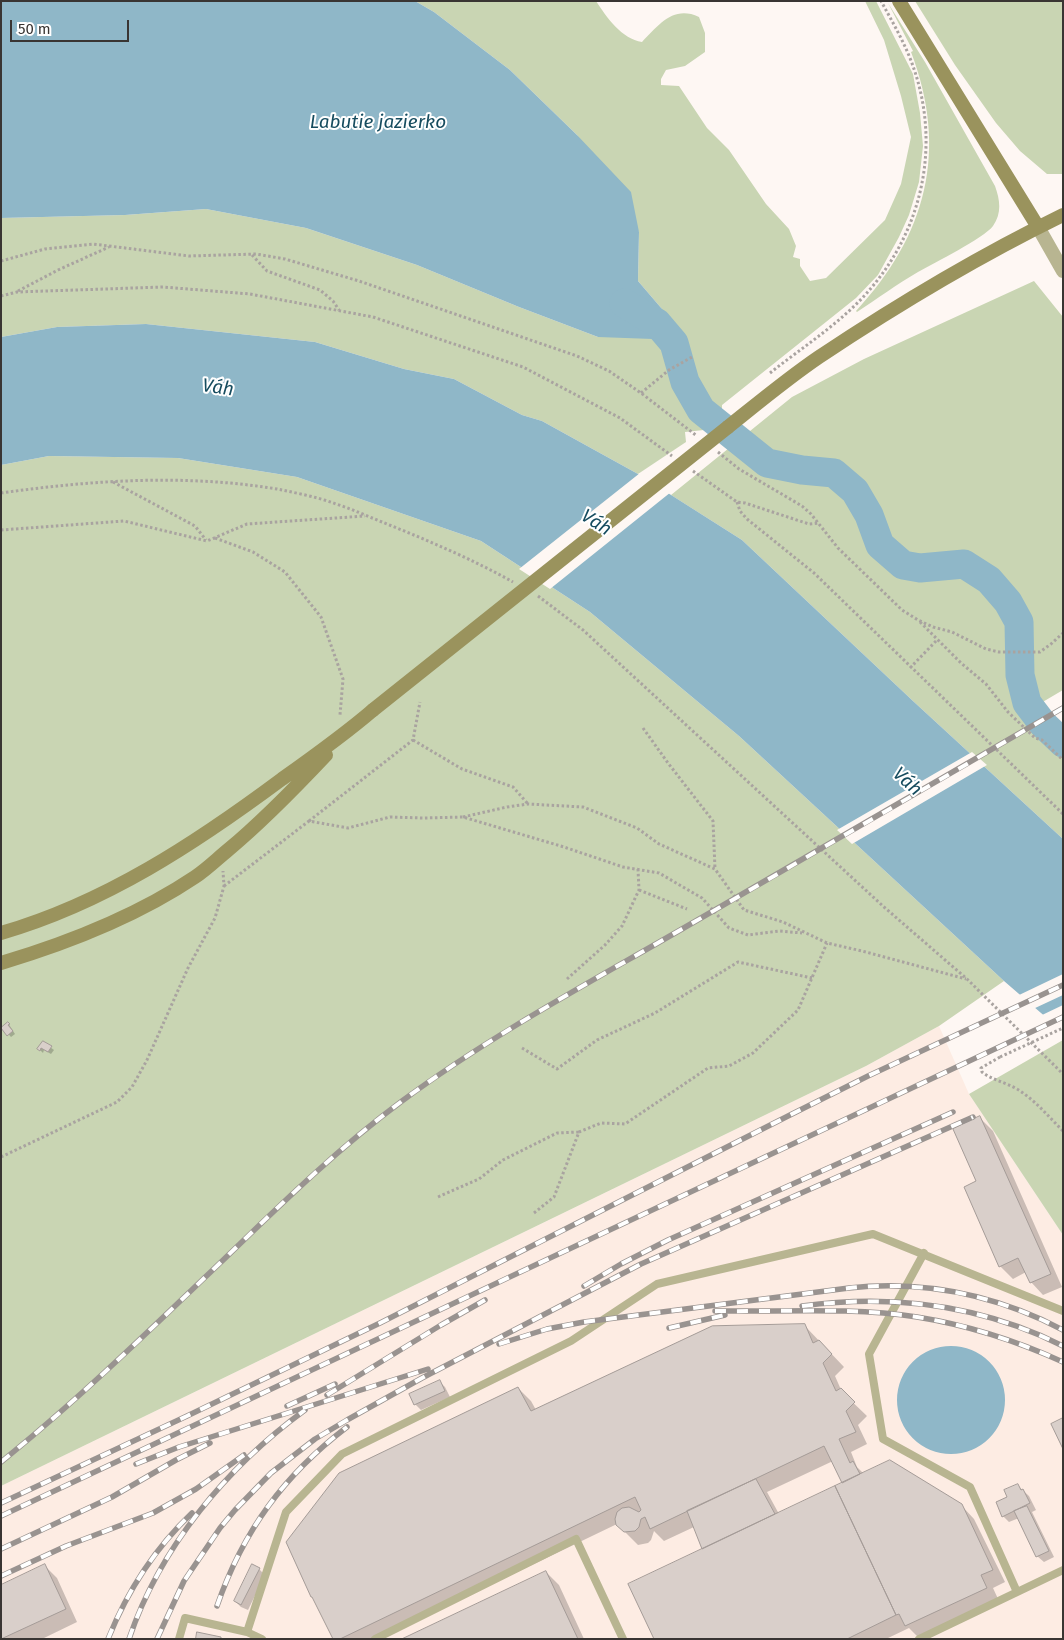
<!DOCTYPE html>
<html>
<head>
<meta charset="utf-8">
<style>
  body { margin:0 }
  #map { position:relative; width:1064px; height:1640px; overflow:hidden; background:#fef7f3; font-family:"Fira Sans",sans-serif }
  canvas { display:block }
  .frame { position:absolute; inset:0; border:2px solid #393533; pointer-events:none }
  .scale { position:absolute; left:10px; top:20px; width:119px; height:22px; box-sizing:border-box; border:2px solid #393533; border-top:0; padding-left:6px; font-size:15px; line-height:18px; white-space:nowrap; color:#393533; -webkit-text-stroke:4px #fff; paint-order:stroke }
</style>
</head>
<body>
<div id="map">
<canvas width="1064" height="1640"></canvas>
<div class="frame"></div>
<div class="scale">50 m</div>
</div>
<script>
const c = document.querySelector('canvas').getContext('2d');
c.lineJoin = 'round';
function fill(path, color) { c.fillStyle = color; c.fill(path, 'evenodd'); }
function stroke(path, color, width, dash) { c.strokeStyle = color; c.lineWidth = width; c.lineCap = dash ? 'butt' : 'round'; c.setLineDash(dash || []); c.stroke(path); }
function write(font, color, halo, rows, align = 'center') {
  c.font = font + ' "Fira Sans",sans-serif'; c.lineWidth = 4; c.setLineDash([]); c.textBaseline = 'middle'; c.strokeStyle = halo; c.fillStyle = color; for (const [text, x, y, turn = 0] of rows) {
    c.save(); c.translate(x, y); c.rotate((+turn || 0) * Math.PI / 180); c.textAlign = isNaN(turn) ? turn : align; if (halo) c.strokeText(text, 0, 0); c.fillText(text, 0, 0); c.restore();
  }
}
fill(new Path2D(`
  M 939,1026 L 969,1094 L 1063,1235 L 1063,1639 L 1,1639 L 1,1486 L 866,1066 Z`), '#fdece3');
fill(new Path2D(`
  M 415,1 L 596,1 C 607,18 622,39 642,42 C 659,25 673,5 699,17 L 705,33 L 705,52 L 685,66 L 666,70 L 661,79 L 661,85 L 679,86 L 707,128 L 729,150 L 766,204 L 789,229 L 796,246 L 793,257 L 800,259 L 800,266 L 810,281 L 826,278 L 885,220 L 901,184 L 911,137 L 901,96 L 884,40 L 865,1 L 876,1 L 913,74 L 920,113 L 923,146 L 919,182 L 909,215 L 899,237 L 878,275 L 856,298 L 722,405 L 722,411 L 711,413 L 704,430 L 685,432 L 686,442 L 638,474 L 542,421 L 522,415 L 454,379 L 404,369 L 315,342 L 146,324 L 57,327 L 1,337 L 1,218 L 125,215 L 206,209 L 306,228 L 417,265 L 519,307 L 598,337 L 662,309 L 638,281 L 639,232 L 577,135 L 510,70 L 434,12 Z
  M 915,1 L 1063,1 L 1063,174 L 1047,174 L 1020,151 L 996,123 L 955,65 Z
  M 888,3 L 925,62 L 995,186 C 1000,200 1002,213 993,226 C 984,238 934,263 918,272 C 897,284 877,299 857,312 L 856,311 C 926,236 949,151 911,52 L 913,51 Z
  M 1034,281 L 1063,317 L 1063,690 L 1024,713 L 1063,725 L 1063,839 L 913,701 L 742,540 L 671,495 L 792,397 L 864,359 Z
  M 49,456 L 178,458 L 297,477 L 481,541 L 590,612 L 739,736 L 1004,981 L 939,1026 L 866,1066 L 1,1486 L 1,465 Z
  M 1063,1040 L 1063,1235 L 969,1094 Z`), '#c9d5b3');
fill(new Path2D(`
  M 1,1 L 415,1 L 434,12 L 510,70 L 577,135 L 631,192 L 639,232 L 638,281 L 662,309 L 653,339 L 598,337 L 519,307 L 417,265 L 306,228 L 206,209 L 125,215 L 1,218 Z
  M 146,324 L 315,342 L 404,369 L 454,379 L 522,415 L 542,421 L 638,474 L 742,540 L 913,701 L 1063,839 L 1063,1032 L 1004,981 L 739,736 L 590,612 L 481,541 L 297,477 L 178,458 L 49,456 L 1,465 L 1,337 L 57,327 Z
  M897 1400a54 54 0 1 1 108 0a54 54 0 1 1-108 0Z`), '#8fb7c8');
fill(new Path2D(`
  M 640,473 L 671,492 L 550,589 L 519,569 Z
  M 972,752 L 987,765 L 852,844 L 837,830 Z
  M 1063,974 L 1063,995 L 1033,1009 L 1017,996 Z
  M 1063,1005 L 1063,1031 L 1060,1032 L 1040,1016 Z`), '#fef7f3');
fill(new Path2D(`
  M 8,1023 L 15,1034 L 11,1037 L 3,1028 Z
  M 43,1042 L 54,1050 L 51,1054 L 44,1050 L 43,1053 L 39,1049 Z
  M 980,1118 L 993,1131 L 1062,1287 L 1043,1295 L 1031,1282 L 1026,1272 L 1013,1279 L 1000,1266 L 978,1182 Z
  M 804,1325 L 844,1367 L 835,1376 L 842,1392 L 867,1416 L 858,1425 L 867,1444 L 851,1452 L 857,1467 L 864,1474 L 961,1505 L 974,1519 L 1005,1582 L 993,1588 L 999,1601 L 919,1638 L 909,1628 L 886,1639 L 655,1639 L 703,1550 L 694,1527 L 664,1541 L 654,1531 L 651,1540 L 648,1543 L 638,1545 L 617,1524 L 378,1639 L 334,1639 L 518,1388 L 531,1401 L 536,1410 ZM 833,1461 L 843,1484 L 779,1514 L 767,1492 Z
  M 439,1381 L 445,1387 L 450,1397 L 421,1410 L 415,1404 Z
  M 1017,1485 L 1029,1496 L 1036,1510 L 1032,1512 L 1054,1557 L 1044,1562 L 1037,1556 L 1019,1518 L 1009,1522 L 1003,1516 L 1008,1497 Z
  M 45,1566 L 57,1578 L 77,1622 L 42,1639 L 1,1639 Z
  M 259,1569 L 265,1575 L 248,1610 L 241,1607 L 235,1601 Z
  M 546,1572 L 559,1585 L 584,1639 L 405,1639 Z`), '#0003');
stroke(new Path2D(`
  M 624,303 L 657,323 L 674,343 L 685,382 L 701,410 L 767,463 L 802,470 L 834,473 L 855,491 L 869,515 L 880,545 L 903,565 L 920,568 L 964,564 L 989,580 L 1008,602 L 1019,622 L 1020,675 L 1027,703 L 1043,724 L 1063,743`), '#8fb7c8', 29);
const building = new Path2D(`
  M 8,1022 L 10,1024 L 8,1025 L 13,1031 L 7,1036 L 1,1028 Z
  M 43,1041 L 52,1046 L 48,1052 L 41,1048 L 40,1051 L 37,1049 Z
  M 980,1116 L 1051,1274 L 1030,1283 L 1018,1258 L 999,1267 L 964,1187 L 976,1181 L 953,1129 Z
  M 805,1324 L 813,1343 L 819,1340 L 832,1354 L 823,1363 L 836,1391 L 841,1388 L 855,1402 L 846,1411 L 856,1432 L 839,1439 L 850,1463 L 853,1461 L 860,1474 L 842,1483 L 824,1446 L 650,1529 L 645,1517 L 641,1519 L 639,1527 L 635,1531 L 624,1532 L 616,1525 L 615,1519 L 617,1512 L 622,1508 L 629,1507 L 639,1512 L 641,1510 L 635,1497 L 340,1639 L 333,1639 L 312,1597 L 311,1597 L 286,1542 L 339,1473 L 518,1387 L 531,1411 L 712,1326 Z
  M 440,1380 L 445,1391 L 414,1405 L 409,1394 Z
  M 1063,1418 L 1063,1449 L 1051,1424 Z
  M 890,1460 L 962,1504 L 993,1570 L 981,1575 L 987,1588 L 905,1626 L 899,1614 L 896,1615 L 835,1486 Z
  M 756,1479 L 775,1514 L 702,1549 L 687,1511 Z
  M 1018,1484 L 1021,1490 L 1023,1489 L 1030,1503 L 1002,1517 L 996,1502 L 1007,1497 L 1004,1490 Z
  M 835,1486 L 896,1615 L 847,1639 L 654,1639 L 628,1584 Z
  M 1027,1506 L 1049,1551 L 1036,1557 L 1014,1511 Z
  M 45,1564 L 66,1609 L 1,1639 L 1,1585 Z
  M 252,1564 L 260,1568 L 241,1605 L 234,1601 Z
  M 546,1571 L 578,1639 L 402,1639 Z
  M 197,1632 L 221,1637 L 221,1639 L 196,1639 Z`);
fill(building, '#d9cfca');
stroke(building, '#a59c98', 1);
stroke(new Path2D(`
  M 252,255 L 267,271 L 320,290 L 333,301 L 339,310
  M 1,261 L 45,249 L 93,244 L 189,256 L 256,254 L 285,259 L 359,281 L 577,356 L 609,371 L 641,393 L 697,436
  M 18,291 L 58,270 L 109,247
  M 1,296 L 17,292 L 163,287 L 250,294 L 373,317 L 523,367 L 620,418 L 672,456
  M 770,373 C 804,346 844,321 872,287 C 923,226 940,145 914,69 C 906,45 893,23 881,1
  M 641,393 L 669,370 L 692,357
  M 718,452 L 739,469 L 802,506 L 811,514 L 838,548 L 902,610 L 918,620 L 933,627 L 952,632 L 986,649 L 999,652 L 1040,652 L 1051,644 L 1063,633
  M 693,471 L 737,502 L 745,503 L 809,524 L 819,523
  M 113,482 L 195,526 L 206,540
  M 1,493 C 93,480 186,474 277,489 C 296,493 318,497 336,504 C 352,509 367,516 382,522 C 427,540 472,559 513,582
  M 737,502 L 740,511 L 747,519 L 814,573 L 1063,814
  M 1,530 L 124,521 L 207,541 L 247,524 L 365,516
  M 215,538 L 253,552 L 285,572 L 321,617 L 343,679 L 340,715
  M 538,596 L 583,630 L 884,907 L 967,979 L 1063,1074
  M 920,622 L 961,663 L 986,684 L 1008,712 L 1035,738 L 1042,740 L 1063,760
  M 910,668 L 937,640
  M 643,728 L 668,763 L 713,821 L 715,869
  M 413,740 L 462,769 L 513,787 L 528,804
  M 463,817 L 507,807 L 528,804 L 583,807 L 637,828 L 659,844 L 715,869 L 744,910 L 783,922 L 827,943 L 862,951 L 966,979
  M 309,821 L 413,740 L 420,702
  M 224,886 L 309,821 L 348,828 L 390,817 L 423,818 L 463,817 L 564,847 L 623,867 L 659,873 L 702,898 L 729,928 L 748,935 L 779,931 L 802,933
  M 639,890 L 687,909
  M 567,979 L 605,945 L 622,926 L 639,890 L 638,869
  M 522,1048 L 557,1069 L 597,1040 L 655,1013 L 738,962 L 812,978
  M 1000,1057 L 981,1068 L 982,1072 C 992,1080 1005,1082 1017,1089 C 1035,1100 1048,1116 1063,1131
  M 1,1157 L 117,1102 L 132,1087 L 147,1060 L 188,968 L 215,918 L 224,886 L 223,871
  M 438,1197 L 479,1179 L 503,1160 L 557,1133 L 579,1132
  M 534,1213 L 554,1197 L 579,1132 L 601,1123 L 625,1124 L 708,1068 L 729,1066 L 753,1053 L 798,1010 L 827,943`), '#a9a3a0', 3, [2.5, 2.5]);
stroke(new Path2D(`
  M 924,1253 L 869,1354 L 883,1439 L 970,1487 L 1017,1592
  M 247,1632 L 286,1512 L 342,1454 L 571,1341 L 657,1284 L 873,1234 L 1063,1311
  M 179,1639 L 185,1618 L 247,1632 L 262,1639
  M 375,1639 L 576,1539 L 623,1639
  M 919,1639 L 1063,1570`), '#b8b591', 8);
stroke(new Path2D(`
  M 1038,227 L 1063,271`), '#b8b591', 14);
stroke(new Path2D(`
  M 899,1 L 1038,227
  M 728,427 C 758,403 788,378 819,357 C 897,305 979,256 1063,215
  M 1,933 C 105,903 196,843 282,779 C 313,757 344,735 373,710
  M 1,963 C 68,943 137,916 195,877 C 207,869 217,859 228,850 C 263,821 294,789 326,755`), '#9a935d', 14);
const rail = new Path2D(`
  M 584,1286 L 621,1264 L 668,1240 L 953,1112
  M 802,1306 C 892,1294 981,1305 1063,1346
  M 715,1311 C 782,1312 851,1307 917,1317 C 967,1325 1017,1341 1063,1362
  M 669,1328 L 725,1315
  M 499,1344 L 547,1329 L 584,1322 L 849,1288 C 924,1280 996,1295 1063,1330
  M 327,1395 L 441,1325 L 485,1300
  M 287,1406 L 335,1384
  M 1,1462 C 78,1400 149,1331 220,1263 C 279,1206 336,1150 402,1101 C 490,1036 587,984 682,929 C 809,856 936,782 1063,708
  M 136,1464 L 179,1447 L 428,1369
  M 1,1503 L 187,1416 L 380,1323 L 792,1114 L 868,1076 L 1063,985
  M 1,1516 L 1063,1017
  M 1,1549 L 112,1497 L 176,1460 L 210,1443
  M 1,1576 L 66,1546 L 153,1513 L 196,1489 L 244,1455
  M 217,1606 C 243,1531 284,1475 347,1427
  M 108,1639 C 127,1592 155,1548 192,1513
  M 129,1639 C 160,1547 227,1467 305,1410
  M 157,1639 L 184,1581 L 220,1528 L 235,1510 L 271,1473 L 315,1439 L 347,1420 L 422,1378 L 641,1264 L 973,1117`);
stroke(rail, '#999390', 5.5);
stroke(rail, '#fff', 4, [11]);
stroke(new Path2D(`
  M 1000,1057 L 1063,1028`), '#a9a3a0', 3, [2.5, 2.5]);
stroke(new Path2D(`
  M 373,710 L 728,427`), '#9a935d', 14);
write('italic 19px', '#164c5f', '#fff', [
  ["Labutie jazierko",378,123],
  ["Váh",218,388,8],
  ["Váh",596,523,33],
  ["Váh",907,782,42]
]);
</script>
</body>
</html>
